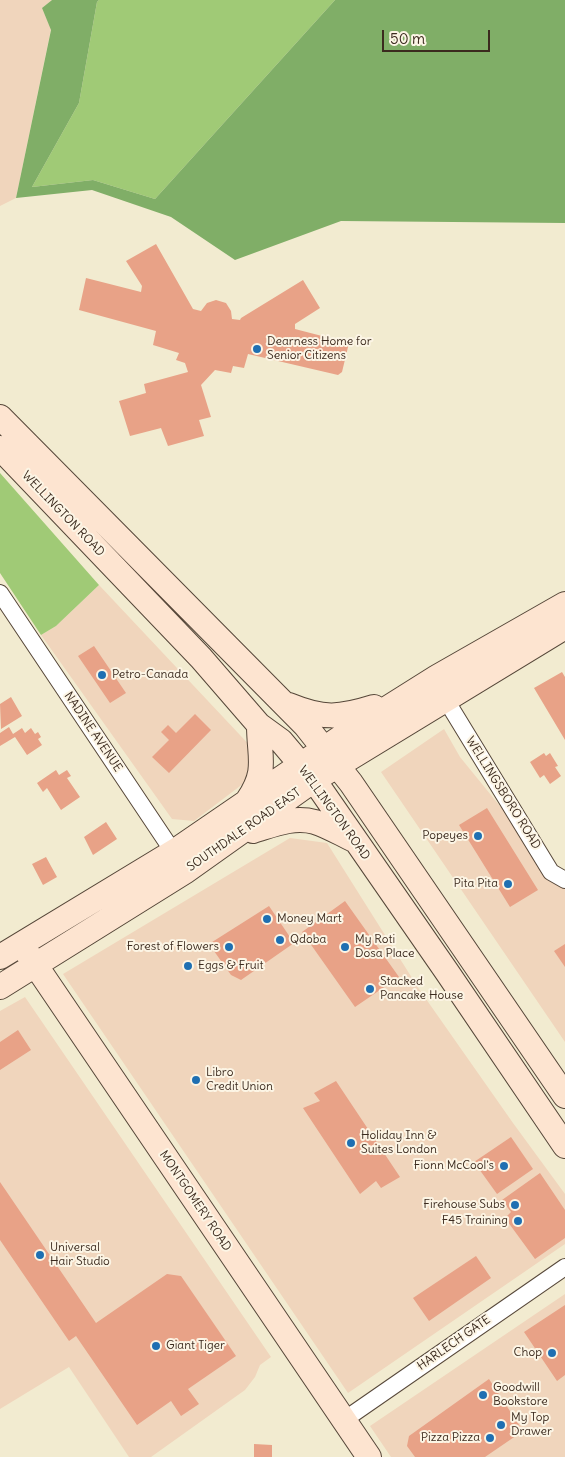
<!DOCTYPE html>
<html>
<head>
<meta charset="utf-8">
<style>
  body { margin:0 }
  #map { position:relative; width:565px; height:1457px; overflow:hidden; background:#f2ebd0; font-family:Delius,sans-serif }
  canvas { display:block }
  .scale { position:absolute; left:382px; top:30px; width:108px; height:22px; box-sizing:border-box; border:2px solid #3b2a1e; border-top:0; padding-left:6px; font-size:15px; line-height:18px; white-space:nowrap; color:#3b2a1e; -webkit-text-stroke:4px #fcf5e5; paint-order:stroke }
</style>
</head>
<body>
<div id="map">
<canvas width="565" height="1457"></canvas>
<div class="scale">50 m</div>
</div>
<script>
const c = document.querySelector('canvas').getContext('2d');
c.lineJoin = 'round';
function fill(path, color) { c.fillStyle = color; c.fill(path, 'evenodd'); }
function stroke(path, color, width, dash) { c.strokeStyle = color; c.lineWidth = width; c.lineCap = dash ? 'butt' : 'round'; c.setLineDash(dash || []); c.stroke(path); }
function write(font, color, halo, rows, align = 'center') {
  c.font = font + ' Delius,sans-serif'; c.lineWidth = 4; c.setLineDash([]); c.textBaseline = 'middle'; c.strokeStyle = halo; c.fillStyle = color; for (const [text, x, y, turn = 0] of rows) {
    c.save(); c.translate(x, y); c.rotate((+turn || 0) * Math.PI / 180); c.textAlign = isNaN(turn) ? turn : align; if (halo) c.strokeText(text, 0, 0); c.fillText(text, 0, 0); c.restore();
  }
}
fill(new Path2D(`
  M 0,0 L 52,0 L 42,8 L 51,29 L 16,198 L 0,206 Z
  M 99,585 L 255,751 L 252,777 L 194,821 L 172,819 L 41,635 L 56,626 Z
  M 444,729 L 460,757 L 565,886 L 565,1042 L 381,772 Z
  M 290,838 L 327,843 L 419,989 L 513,1123 L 565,1194 L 565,1244 L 348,1393 L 63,974 Z
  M 25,997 L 271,1357 L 260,1365 L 255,1377 L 245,1390 L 151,1457 L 129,1457 L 69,1367 L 0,1409 L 0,1011 Z
  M 565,1294 L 565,1457 L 391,1457 L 370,1426 Z`), '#f0d5bc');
fill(new Path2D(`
  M 99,0 L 335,0 L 155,199 L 93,180 L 32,187 L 79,103 L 97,2 Z
  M 0,473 L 99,585 L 56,626 L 41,635 L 0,573 Z`), '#a0ca76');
fill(new Path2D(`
  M 52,0 L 99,0 L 97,2 L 79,103 L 32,187 L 93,180 L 155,199 L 335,0 L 565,0 L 565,223 L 341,221 L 235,260 L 171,217 L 92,190 L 16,198 L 51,30 L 42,8 Z`), '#80ae67');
fill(new Path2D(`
  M 156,244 L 193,309 L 201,311 L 207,303 L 216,300 L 226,303 L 231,311 L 232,319 L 240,320 L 241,318 L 303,280 L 320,308 L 295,324 L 295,329 L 349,343 L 342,372 L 338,375 L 248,354 L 244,368 L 233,366 L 231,373 L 215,370 L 201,385 L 211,417 L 199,420 L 204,436 L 168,446 L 161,428 L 130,436 L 119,401 L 146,393 L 144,384 L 188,372 L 185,363 L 176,360 L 179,353 L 153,345 L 156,331 L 79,310 L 86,278 L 141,292 L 142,286 L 126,261 Z
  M 94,646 L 126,693 L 110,703 L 78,656 Z
  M 562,672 L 565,677 L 565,740 L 534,688 Z
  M 11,697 L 22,716 L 1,729 L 0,704 Z
  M 195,714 L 211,730 L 169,773 L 152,757 L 169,740 L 161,732 L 168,725 L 176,733 Z
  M 9,727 L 13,734 L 22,728 L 25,733 L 31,728 L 35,734 L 38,732 L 41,737 L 38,739 L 42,745 L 27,755 L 15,737 L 0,746 L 0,733 Z
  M 544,753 L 546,756 L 550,753 L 558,766 L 555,767 L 561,776 L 550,784 L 544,775 L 540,778 L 530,762 Z
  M 56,770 L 59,775 L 67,770 L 71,776 L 67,778 L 80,797 L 61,810 L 47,788 L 43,792 L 37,783 Z
  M 487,808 L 538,890 L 510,907 L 459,825 Z
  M 106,822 L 117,839 L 93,855 L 84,837 Z
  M 46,857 L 57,877 L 43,885 L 32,864 Z
  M 345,901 L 399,977 L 355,1007 L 302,932 Z
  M 269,906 L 294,943 L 241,980 L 231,975 L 209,944 Z
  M 565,944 L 565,967 L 554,951 Z
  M 18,1030 L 31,1050 L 0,1070 L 0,1042 Z
  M 336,1081 L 400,1177 L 381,1188 L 376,1181 L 360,1194 L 303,1108 L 320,1101 L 314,1093 Z
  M 511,1137 L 533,1169 L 497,1194 L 474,1162 Z
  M 540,1173 L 565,1210 L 565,1238 L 535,1259 L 505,1218 L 511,1212 L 502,1200 Z
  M 0,1182 L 96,1323 L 167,1274 L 181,1276 L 236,1356 L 188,1389 L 199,1404 L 181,1416 L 171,1401 L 137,1425 L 76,1336 L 69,1341 L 0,1240 Z
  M 476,1256 L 491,1278 L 429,1321 L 413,1298 Z
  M 565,1305 L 565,1375 L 557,1381 L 524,1332 Z
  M 489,1379 L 523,1431 L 485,1457 L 415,1457 L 407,1446 L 409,1436 Z
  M 254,1444 L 272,1445 L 272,1457 L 254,1457 Z`), '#e8a287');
const street = new Path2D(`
  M 0,593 L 178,859
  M 446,700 L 551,872 L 565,880
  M 344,1420 L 565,1267`);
const secondary = new Path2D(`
  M 0,417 L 305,725 L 351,783 L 565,1096
  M 0,448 L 201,658 L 259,725 L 281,741 L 314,780 L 447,972 L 565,1146
  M 289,705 C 323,719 339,718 374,707
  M 248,800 C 268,770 259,758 259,725
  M 253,831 C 273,825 293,816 315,822 C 328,826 341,834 354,840
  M 28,954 L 369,1457
  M 0,957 L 178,849 L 340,738 L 437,677 L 565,604
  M 0,987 L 186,871 L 314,780 L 565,627`);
stroke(street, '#564739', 18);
stroke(secondary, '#564739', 26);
stroke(street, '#fff', 16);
stroke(secondary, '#fde4d0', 24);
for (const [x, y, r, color] of [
  [257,349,5,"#1f6fb2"],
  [102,675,5,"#1f6fb2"],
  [478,836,5,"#1f6fb2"],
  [508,884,5,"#1f6fb2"],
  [267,919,5,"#1f6fb2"],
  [280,940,5,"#1f6fb2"],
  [229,947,5,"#1f6fb2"],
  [345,947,5,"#1f6fb2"],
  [188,966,5,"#1f6fb2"],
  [370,989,5,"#1f6fb2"],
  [196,1080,5,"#1f6fb2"],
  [351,1143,5,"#1f6fb2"],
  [504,1166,5,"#1f6fb2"],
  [515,1205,5,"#1f6fb2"],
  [518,1221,5,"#1f6fb2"],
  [40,1255,5,"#1f6fb2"],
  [156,1346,5,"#1f6fb2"],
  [552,1353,5,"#1f6fb2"],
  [483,1395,5,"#1f6fb2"],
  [501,1425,5,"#1f6fb2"],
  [490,1438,5,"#1f6fb2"]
]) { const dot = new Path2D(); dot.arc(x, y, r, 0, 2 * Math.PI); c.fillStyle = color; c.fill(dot); stroke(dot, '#fcf5e5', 2); }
write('12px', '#3b2a1e', '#fcf5e5', [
  ["Dearness Home for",267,342],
  ["Senior Citizens",267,356],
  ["Petro-Canada",112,675],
  ["Popeyes",468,836,"right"],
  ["Pita Pita",498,884,"right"],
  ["Money Mart",277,919],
  ["Qdoba",290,940],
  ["My Roti",355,940],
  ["Dosa Place",355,954],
  ["Forest of Flowers",219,947,"right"],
  ["Eggs & Fruit",198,966],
  ["Stacked",380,982],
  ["Pancake House",380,996],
  ["Libro",206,1073],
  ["Credit Union",206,1087],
  ["Holiday Inn &",361,1136],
  ["Suites London",361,1150],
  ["Fionn McCool's",494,1166,"right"],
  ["Firehouse Subs",505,1205,"right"],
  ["F45 Training",508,1221,"right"],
  ["Universal",50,1248],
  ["Hair Studio",50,1262],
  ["Giant Tiger",166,1346],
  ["Chop",542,1353,"right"],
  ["Goodwill",493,1388],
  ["Bookstore",493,1402],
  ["My Top",511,1418],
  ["Drawer",511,1432],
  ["Pizza Pizza",480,1438,"right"]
], 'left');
write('12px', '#3b2a1e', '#fcf5e5', [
  ["WELLINGTON ROAD",63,514,46],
  ["NADINE AVENUE",93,732,56],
  ["WELLINGSBORO ROAD",503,793,58],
  ["WELLINGTON ROAD",334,813,54],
  ["SOUTHDALE ROAD EAST",244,830,-35],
  ["MONTGOMERY ROAD",195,1201,56],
  ["HARLECH GATE",454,1343,-35]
]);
</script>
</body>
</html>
